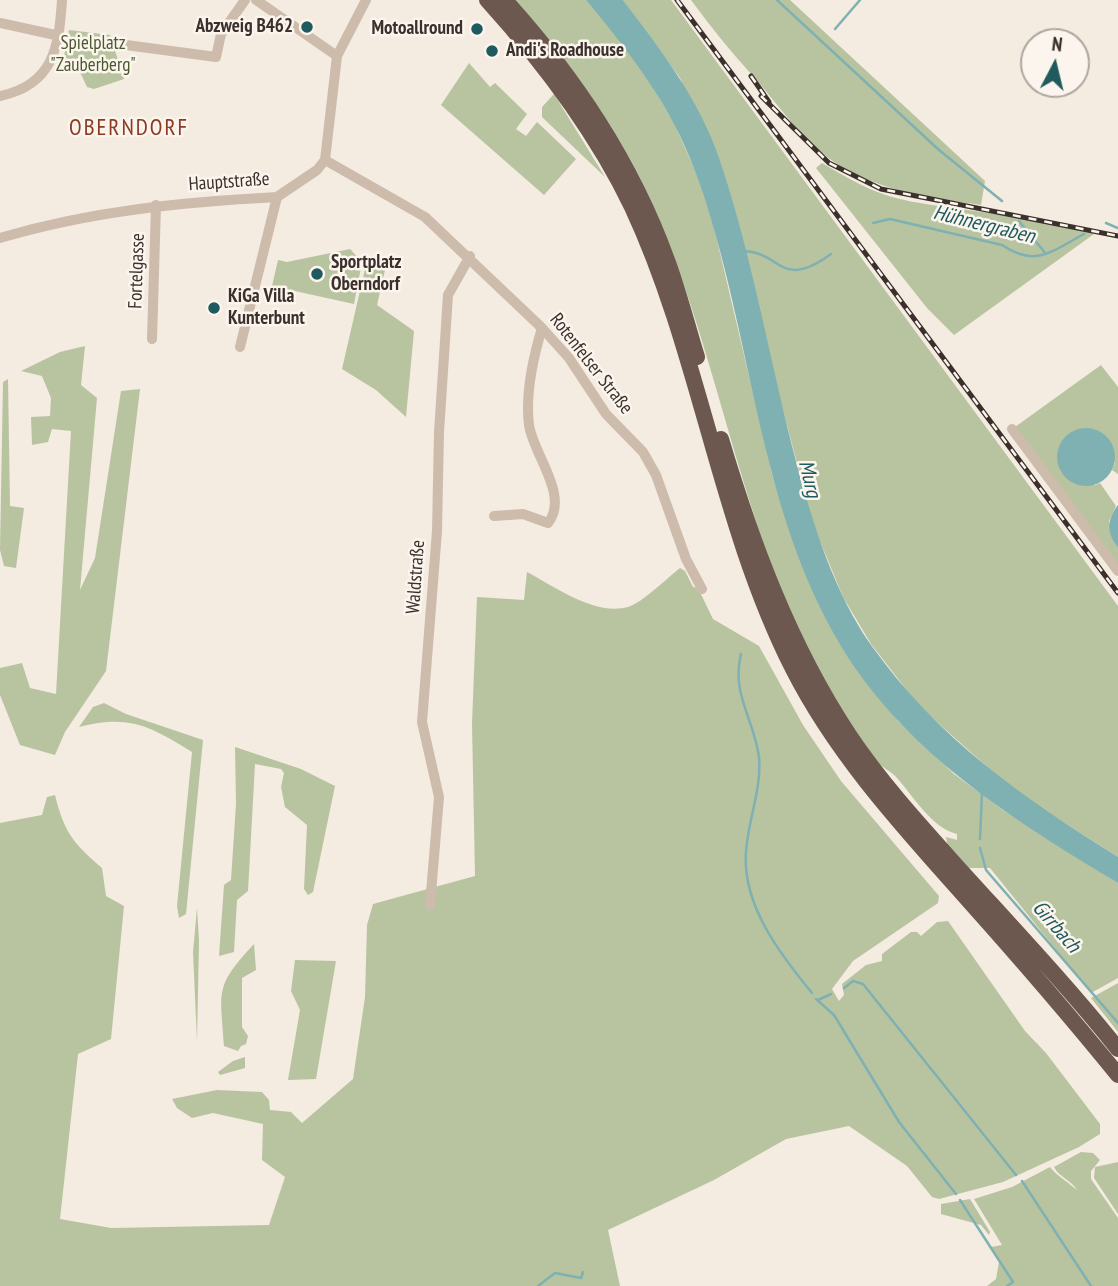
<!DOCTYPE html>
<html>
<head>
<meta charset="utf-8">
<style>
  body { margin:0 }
  #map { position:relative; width:1118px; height:1286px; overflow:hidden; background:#f4ebe1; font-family:"PT Sans Narrow",sans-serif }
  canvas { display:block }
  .north { position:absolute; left:1020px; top:28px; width:70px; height:70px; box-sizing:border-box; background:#fbf5ee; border:2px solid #aea6a0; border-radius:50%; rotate:7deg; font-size:19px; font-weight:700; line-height:28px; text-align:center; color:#3b302b }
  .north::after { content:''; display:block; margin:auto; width:24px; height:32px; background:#1f5a5e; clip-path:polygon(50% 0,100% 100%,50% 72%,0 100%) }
</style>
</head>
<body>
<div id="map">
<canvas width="1118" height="1286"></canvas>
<div class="north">N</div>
</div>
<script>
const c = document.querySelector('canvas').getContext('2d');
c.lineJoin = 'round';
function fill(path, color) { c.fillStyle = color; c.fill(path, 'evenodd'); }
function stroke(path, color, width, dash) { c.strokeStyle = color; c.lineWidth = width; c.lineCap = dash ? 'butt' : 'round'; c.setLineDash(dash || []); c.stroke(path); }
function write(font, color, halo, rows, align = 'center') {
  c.font = font + ' "PT Sans Narrow",sans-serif'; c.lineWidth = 5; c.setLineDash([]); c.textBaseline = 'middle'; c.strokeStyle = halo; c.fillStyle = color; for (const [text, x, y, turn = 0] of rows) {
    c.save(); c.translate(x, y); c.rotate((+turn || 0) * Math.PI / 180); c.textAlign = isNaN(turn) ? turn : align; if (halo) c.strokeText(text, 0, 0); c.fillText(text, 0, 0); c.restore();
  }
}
fill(new Path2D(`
  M 516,0 L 586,0 L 637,60 L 674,123 L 695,170 L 713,223 L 772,474 L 794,542 L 898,721 L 954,774 L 1003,810 L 1118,883 L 1118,978 L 1091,993 L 990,868 L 967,868 L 948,848 L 946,837 L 957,840 L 957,834 C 932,828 914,797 897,778 C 891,771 883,768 877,762 C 860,745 848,719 836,700 C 741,547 724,363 651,201 C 618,126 568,62 516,0 Z
  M 623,0 L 671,0 L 1118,606 L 1118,857 L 1013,790 L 919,706 L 871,644 L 843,597 L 813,524 L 764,338 L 743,241 L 680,78 Z
  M 691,0 L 790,0 L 985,181 L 981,205 C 937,199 892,193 851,172 C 808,150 783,110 752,75 C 730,51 710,26 691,0 Z
  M 69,30 L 110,35 L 124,79 L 94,89 L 87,87 L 80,72 L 64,56 Z
  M 469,63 L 490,87 L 495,83 L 527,114 L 516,129 L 526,136 L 537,122 L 576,159 L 544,195 L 441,105 Z
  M 554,94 L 605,177 L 542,117 L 542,107 Z
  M 822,163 C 846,177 872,193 900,199 C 933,208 1080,221 1094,234 L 954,335 L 927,308 L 816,168 Z
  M 350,249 L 362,262 L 354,304 L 272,286 L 278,260 L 287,262 Z
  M 368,256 L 380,261 L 378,266 L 385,270 L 377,305 L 414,331 L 406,417 L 376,390 L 342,369 Z
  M 85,346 L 81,385 L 97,398 L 80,590 L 95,558 L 121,391 L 140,389 L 106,671 L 65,732 L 55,755 L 20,745 L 0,695 L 0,668 L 22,663 L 30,688 L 56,694 L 71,431 L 52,429 L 48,442 L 32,445 L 31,417 L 50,416 L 51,398 L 42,376 L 21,371 L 60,352 Z
  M 1101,365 L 1118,387 L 1118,474 L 1112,470 L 1115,463 L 1071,433 C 1058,443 1054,458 1062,473 L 1095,485 L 1100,483 L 1116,506 L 1109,521 L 1118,547 L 1118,566 L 1015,427 Z
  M 8,379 L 10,506 L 24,508 L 16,568 L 4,566 L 0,550 L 3,382 Z
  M 680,568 L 685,571 L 693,587 L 698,588 L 713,619 L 759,646 L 803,725 L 841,781 L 939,896 L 938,903 L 853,961 L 832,989 L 839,1001 L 844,995 L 842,984 L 866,965 L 882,961 L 882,954 L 911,932 L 917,932 L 921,936 L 937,922 L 948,921 L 1025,1031 L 1046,1053 L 1100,1124 L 1100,1134 L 1079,1147 L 1003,1182 L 939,1199 L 932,1197 L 907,1166 L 849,1126 L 786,1139 L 714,1180 L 608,1230 L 620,1286 L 0,1286 L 0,823 L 42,815 L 47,797 L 55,795 C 64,832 73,843 102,868 L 106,896 L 124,906 L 111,1039 L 78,1054 L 60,1219 L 111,1228 L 269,1225 L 285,1177 L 262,1160 L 263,1124 L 213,1113 L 192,1118 L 177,1108 L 172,1099 L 217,1090 L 262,1092 L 269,1100 L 270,1110 L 291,1112 L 302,1123 L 353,1079 L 365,997 L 367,925 L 373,904 L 475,876 L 472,723 L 477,597 L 524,600 L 527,572 C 555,587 595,616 628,607 C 642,603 667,578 680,568 Z
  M 104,703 L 126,714 L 203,740 L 186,914 L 179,918 L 177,906 L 192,752 C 150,726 129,714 79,727 L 93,707 Z
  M 235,747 L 301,769 L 335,786 L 313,892 L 308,895 L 304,889 L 307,825 L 285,807 L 281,787 L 284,773 L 281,769 L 255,764 L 248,891 L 237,900 L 234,952 L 219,956 L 224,885 L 231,880 L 236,804 Z
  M 197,908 L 199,941 L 197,1041 L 193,952 Z
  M 254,944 L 256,970 L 242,978 L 242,1027 L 248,1036 L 246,1044 L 241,1046 L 238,1051 L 224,1046 C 221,991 213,988 254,944 Z
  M 295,960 L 336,961 L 316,1079 L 288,1080 L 300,1010 L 291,991 Z
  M 1118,983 L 1118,1032 L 1091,998 Z
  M 245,1057 L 245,1068 L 220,1075 L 218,1072 L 233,1061 Z
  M 1081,1152 L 1093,1153 L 1100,1160 L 1091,1171 L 1091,1179 L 1118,1218 L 1118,1286 L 987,1286 L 996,1279 L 999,1262 L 991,1247 L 1002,1245 L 974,1199 L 1012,1187 L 1050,1167 C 1058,1177 1068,1182 1077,1190 C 1071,1180 1059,1177 1054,1167 Z
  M 1118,1162 L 1118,1214 L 1094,1178 L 1095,1167 Z
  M 970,1199 L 990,1232 L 989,1235 L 981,1225 L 941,1214 L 941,1204 Z`), '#b8c4a0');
fill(new Path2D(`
  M 586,0 L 623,0 C 660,49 699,99 719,158 C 753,258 770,363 797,465 C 814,527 834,592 871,645 C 939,740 1021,796 1118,857 L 1118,883 C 1025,827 929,768 863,679 C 755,531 757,338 695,171 C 671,105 630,53 586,0 Z
  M1057 457a29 29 0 1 1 58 0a29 29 0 1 1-58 0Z
  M 1118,505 L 1118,547 C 1106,533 1107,519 1118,505 Z`), '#7fb0b2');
stroke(new Path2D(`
  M 777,0 L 939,150 L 1002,201
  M 835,29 L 860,0
  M 1019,221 L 1046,254
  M 873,223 L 890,219 L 1002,245 C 1036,268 1052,251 1084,234
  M 1106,223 L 1118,228
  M 743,251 C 782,252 780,291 831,254
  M 741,654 C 731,694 754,719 759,757 C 762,788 748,820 746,852 C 742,905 780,954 812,993
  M 980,839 L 982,793
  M 980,848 L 986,870 L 1118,1023
  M 844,988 L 853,981 L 863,984 L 1016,1175
  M 816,999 L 834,1015 L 899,1122 L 956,1194
  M 818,1000 L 831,994
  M 1022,1181 L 1091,1286
  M 960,1200 L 1013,1282 L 1007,1286
  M 538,1286 L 555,1273 L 581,1278 L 583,1272`), '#7fb0b2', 2.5);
stroke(new Path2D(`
  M 256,0 L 337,56
  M 0,23 L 60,36
  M 126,45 L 216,57 L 221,34 L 245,0
  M 0,96 C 54,85 59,46 62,0
  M 325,160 L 425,217 L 542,328 L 569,358 L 606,414 L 643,452 L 656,475 L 686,559 L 702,589
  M 0,238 C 91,211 183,202 277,197 L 317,170 L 325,160 L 337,56 L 366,0
  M 152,339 L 156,205
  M 240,347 L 277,197
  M 1012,429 L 1118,571
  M 494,516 L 523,514 L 548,523 C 570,496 533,454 529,425 C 525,393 533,358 542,328
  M 430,905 L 439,797 L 422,722 L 437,531 L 439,432 L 448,295 L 470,256`), '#cdbbac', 10);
stroke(new Path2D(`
  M 487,0 C 544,63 595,130 632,207 C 701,355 719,523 793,669 C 837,756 905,829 969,901 C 1020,958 1070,1016 1118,1075
  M 505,0 C 575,78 631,161 667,260 C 679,292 687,325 697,357
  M 721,439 C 752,543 789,644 849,735 C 879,780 917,822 953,862 C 1009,924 1066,984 1118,1049`), '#6c584f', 16);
const rail = new Path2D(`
  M 677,0 L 1118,593
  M 751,76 L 769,102
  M 761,96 L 829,163 L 881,189 L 1118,236`);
stroke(rail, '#3b302b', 5);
stroke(rail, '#fbf5ee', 2.5, [8]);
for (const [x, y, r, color] of [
  [307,27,7,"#1f5a5e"],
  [477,29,7,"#1f5a5e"],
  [492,51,7,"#1f5a5e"],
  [317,274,7,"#1f5a5e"],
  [214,308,7,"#1f5a5e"]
]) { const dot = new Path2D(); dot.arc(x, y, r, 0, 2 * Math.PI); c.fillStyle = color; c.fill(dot); stroke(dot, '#fbf5ee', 2.5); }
write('bold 19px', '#3b302b', '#fbf5ee', [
  ["Abzweig B462",293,27,"right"],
  ["Motoallround",463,29,"right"],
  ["Andi's Roadhouse",506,51],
  ["Sportplatz",331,263],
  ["Oberndorf",331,285],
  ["KiGa Villa",228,297],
  ["Kunterbunt",228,319]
], 'left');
write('19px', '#4a5a2e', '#fbf5ee', [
  ["Spielplatz",93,44],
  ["\"Zauberberg\"",93,66]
]);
write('19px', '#3b302b', '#fbf5ee', [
  ["Hauptstraße",229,182,-4],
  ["Fortelgasse",137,271,-88],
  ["Rotenfelser Straße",591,364,52],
  ["Waldstraße",416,577,-86]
]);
write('italic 21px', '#1f5a5e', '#fbf5ee', [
  ["Hühnergraben",984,225,14],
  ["Murg",809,479,76],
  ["Girrbach",1056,927,49]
]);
c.letterSpacing = '2px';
write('23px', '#8c3b22', '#fbf5ee', [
  ["OBERNDORF",129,128]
]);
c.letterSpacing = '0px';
</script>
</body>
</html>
